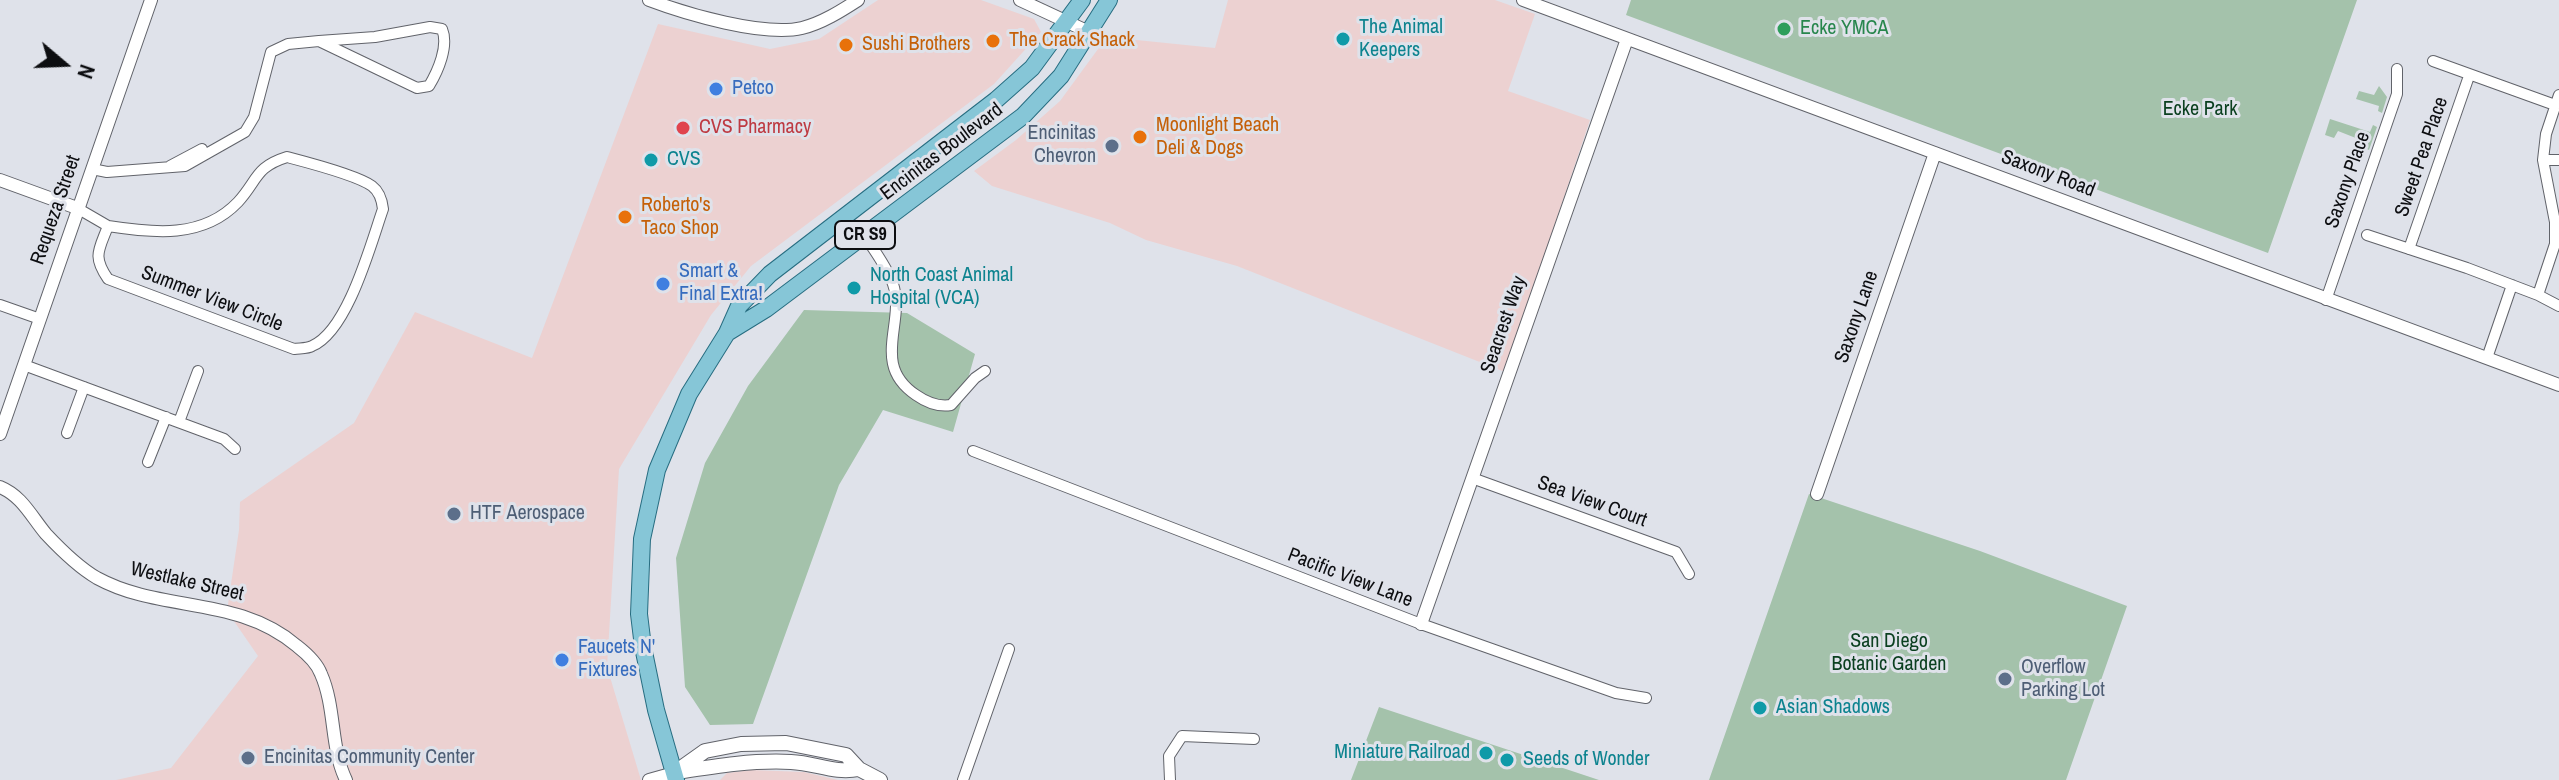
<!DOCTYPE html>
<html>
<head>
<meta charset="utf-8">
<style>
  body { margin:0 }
  #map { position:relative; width:2559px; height:780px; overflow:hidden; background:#dfe2ea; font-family:"Archivo Narrow",sans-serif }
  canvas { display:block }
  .north { position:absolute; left:24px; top:24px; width:80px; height:80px; -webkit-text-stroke:6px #dfe2ea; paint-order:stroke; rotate:109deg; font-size:22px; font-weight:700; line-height:32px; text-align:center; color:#0d0e11 }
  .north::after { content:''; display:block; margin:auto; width:28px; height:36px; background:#0d0e11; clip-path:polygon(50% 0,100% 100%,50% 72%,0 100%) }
</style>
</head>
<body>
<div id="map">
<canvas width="2559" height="780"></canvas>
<div class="north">N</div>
</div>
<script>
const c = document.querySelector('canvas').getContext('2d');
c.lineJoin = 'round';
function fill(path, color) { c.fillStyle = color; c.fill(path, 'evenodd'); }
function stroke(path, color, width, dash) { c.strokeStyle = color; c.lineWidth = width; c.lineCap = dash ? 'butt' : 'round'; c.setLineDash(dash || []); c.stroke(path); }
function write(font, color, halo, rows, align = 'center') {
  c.font = font + ' "Archivo Narrow",sans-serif'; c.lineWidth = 6; c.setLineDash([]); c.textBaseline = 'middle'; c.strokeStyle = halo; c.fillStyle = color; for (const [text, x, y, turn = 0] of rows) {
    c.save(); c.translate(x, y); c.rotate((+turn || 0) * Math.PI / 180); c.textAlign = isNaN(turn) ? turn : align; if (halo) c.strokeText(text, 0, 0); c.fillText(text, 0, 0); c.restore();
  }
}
fill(new Path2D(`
  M 878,0 L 981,0 L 1034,19 L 1041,32 L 994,84 L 751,266 L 711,315 L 619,469 L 607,667 L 641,780 L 116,780 L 171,768 L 258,656 L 227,611 L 239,530 L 240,502 L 354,423 L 415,312 L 532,358 L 658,24 L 770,49 L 819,39 Z
  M 1228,0 L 1495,0 L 1535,14 L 1508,91 L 1590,120 L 1505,372 L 1237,266 L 1146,240 L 1110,223 L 992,186 L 974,171 L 1016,140 L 1060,101 L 1109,34 L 1117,38 L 1215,48 Z
  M 751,770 L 804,772 L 838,780 L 720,780 L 727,773 Z`), '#ecd1d1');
fill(new Path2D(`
  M 1631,0 L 2357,0 L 2268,253 L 1626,15 Z
  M 2379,86 L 2387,97 L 2382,113 L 2378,111 L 2379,106 L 2356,99 L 2359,91 L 2374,95 Z
  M 2330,119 L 2370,132 L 2373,125 L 2377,127 L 2369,150 L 2365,148 L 2366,142 L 2338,131 L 2334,138 L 2325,135 Z
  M 804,310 L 907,313 L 975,354 L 953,432 L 883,410 L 839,485 L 753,724 L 710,725 L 685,687 L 676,558 L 705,463 L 748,386 Z
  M 1809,494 L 1980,551 L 2127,606 L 2066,780 L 1709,780 Z
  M 1379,707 L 1599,780 L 1351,780 Z`), '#a4c2ab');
const minor = new Path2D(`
  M 430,27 L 442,29 C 449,46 438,71 429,86 L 417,88 L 319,41 L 375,37 Z
  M 2433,61 L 2555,105
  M 287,157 C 306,162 357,175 372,186 C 380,192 382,200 383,209 C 371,243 348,331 312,346 C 307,349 299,348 294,349 L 108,279 C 92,256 99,250 108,226 C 153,233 203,239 238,202 C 258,180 255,167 287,157 Z
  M 2543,160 L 2559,160
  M 170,166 L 202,149
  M 92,169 L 107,172 L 185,166 L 245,132 L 254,117 L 271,52 L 288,44 L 319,41
  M 77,208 L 108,226
  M 864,235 C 874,250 887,267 893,284 C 906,323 870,364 916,395 C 926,402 939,407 951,405 L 975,378 L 985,371
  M 2367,235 L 2467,268 L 2538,295 L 2559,306
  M 2409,249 L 2469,76
  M 2538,295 L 2555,244 L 2555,222 L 2543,160 L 2546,134 L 2559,95
  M 2326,300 L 2397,94 L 2397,69
  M 0,305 L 40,319
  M 2487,358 L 2512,285
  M 24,365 L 224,439 L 235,449
  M 179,422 L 198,371
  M 67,433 L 84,387
  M 973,451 L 1421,624 L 1616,693 L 1646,698
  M 148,462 L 166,417
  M 1472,478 L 1676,552 L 1689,574
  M 963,780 L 1009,649
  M 1170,780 L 1169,756 L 1182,736 L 1254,739`);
const tertiary = new Path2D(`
  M 649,0 C 686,14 764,37 802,28 C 822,23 841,11 858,0
  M 1020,0 L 1091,33
  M 1523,0 L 2559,385
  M 0,180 L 77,208
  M 0,434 L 151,0
  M 0,487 C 22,496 31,516 46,534 C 61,550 78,567 97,578 C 161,613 237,595 297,646 C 306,653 317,663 321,674 C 336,708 330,747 346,780
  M 1817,494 L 1935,153
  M 1421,624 L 1627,39
  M 649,780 L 674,773`);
const secondary = new Path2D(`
  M 678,772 C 716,766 753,760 791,762 C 816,763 834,774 859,769
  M 674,773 L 705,751 L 741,744 L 786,743 L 846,755 L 859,769 L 880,780`);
const primary = new Path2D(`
  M 727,333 L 766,309 L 1023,116 L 1061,76 L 1109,0
  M 676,780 L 656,710 L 643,647 L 639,614 L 642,539 L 657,470 L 689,394 L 727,333 L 739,306 L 770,274 L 996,100 L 1032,68 L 1082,0`);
stroke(minor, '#61636a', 12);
stroke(tertiary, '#61636a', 14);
stroke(secondary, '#61636a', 16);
stroke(primary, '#276d81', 18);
stroke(minor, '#fff', 10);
stroke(tertiary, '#fff', 12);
stroke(secondary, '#fff', 14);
stroke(primary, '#86c6d7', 16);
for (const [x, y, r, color] of [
  [1784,29,8,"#2e9e5b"],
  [1343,39,8,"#0f9aa8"],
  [993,41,8,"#e8710a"],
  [846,45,8,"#e8710a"],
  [716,89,8,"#3f7fe0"],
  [683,128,8,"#e0444e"],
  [1140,137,8,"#e8710a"],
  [1112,146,8,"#5c6f8a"],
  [651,160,8,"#0f9aa8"],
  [625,217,8,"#e8710a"],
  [663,284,8,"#3f7fe0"],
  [854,288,8,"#0f9aa8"],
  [454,514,8,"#5c6f8a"],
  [562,660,8,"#3f7fe0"],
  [2005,679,8,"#5c6f8a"],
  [1760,708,8,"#0f9aa8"],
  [1486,753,8,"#0f9aa8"],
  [248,758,8,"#5c6f8a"],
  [1507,760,8,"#0f9aa8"]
]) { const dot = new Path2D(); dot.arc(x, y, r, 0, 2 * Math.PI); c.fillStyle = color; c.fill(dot); stroke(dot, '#dfe2ea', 3); }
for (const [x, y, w] of [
  [865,235,60]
]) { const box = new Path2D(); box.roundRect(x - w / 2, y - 14, w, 28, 6); c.fillStyle = '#dfe2ea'; c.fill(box); stroke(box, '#0d0e11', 2); }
write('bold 18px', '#0d0e11', null, [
  ["CR S9",865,235]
]);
write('20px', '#0d838f', '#dfe2ea', [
  ["The Animal",1359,28],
  ["Keepers",1359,51],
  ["CVS",667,160],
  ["North Coast Animal",870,276],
  ["Hospital (VCA)",870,299],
  ["Asian Shadows",1776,708],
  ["Miniature Railroad",1470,753,"right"],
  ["Seeds of Wonder",1523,760]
], 'left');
write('20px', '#27864d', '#dfe2ea', [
  ["Ecke YMCA",1800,29]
], 'left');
write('20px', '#c56008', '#dfe2ea', [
  ["The Crack Shack",1009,41],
  ["Sushi Brothers",862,45],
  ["Moonlight Beach",1156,126],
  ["Deli & Dogs",1156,149],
  ["Roberto's",641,206],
  ["Taco Shop",641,229]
], 'left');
write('20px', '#366cbe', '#dfe2ea', [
  ["Petco",732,89],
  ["Smart &",679,272],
  ["Final Extra!",679,295],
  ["Faucets N'",578,648],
  ["Fixtures",578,671]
], 'left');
write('20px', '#0b4020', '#dfe2ea', [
  ["Ecke Park",2200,110],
  ["San Diego",1889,642],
  ["Botanic Garden",1889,665]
]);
write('20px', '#be3a42', '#dfe2ea', [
  ["CVS Pharmacy",699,128]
], 'left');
write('20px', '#4e5e75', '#dfe2ea', [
  ["Encinitas",1096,134,"right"],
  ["Chevron",1096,157,"right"],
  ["HTF Aerospace",470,514],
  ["Overflow",2021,668],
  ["Parking Lot",2021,691],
  ["Encinitas Community Center",264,758]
], 'left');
write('20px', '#0d0e11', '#dfe2ea', [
  ["Encinitas Boulevard",942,152,-37],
  ["Sweet Pea Place",2422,157,-71],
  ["Saxony Road",2048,174,21],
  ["Saxony Place",2348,180,-71],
  ["Requeza Street",56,210,-71],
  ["Summer View Circle",212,299,21],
  ["Saxony Lane",1857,317,-71],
  ["Seacrest Way",1504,325,-71],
  ["Sea View Court",1592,502,20],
  ["Pacific View Lane",1350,578,21],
  ["Westlake Street",187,582,13]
]);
</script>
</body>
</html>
